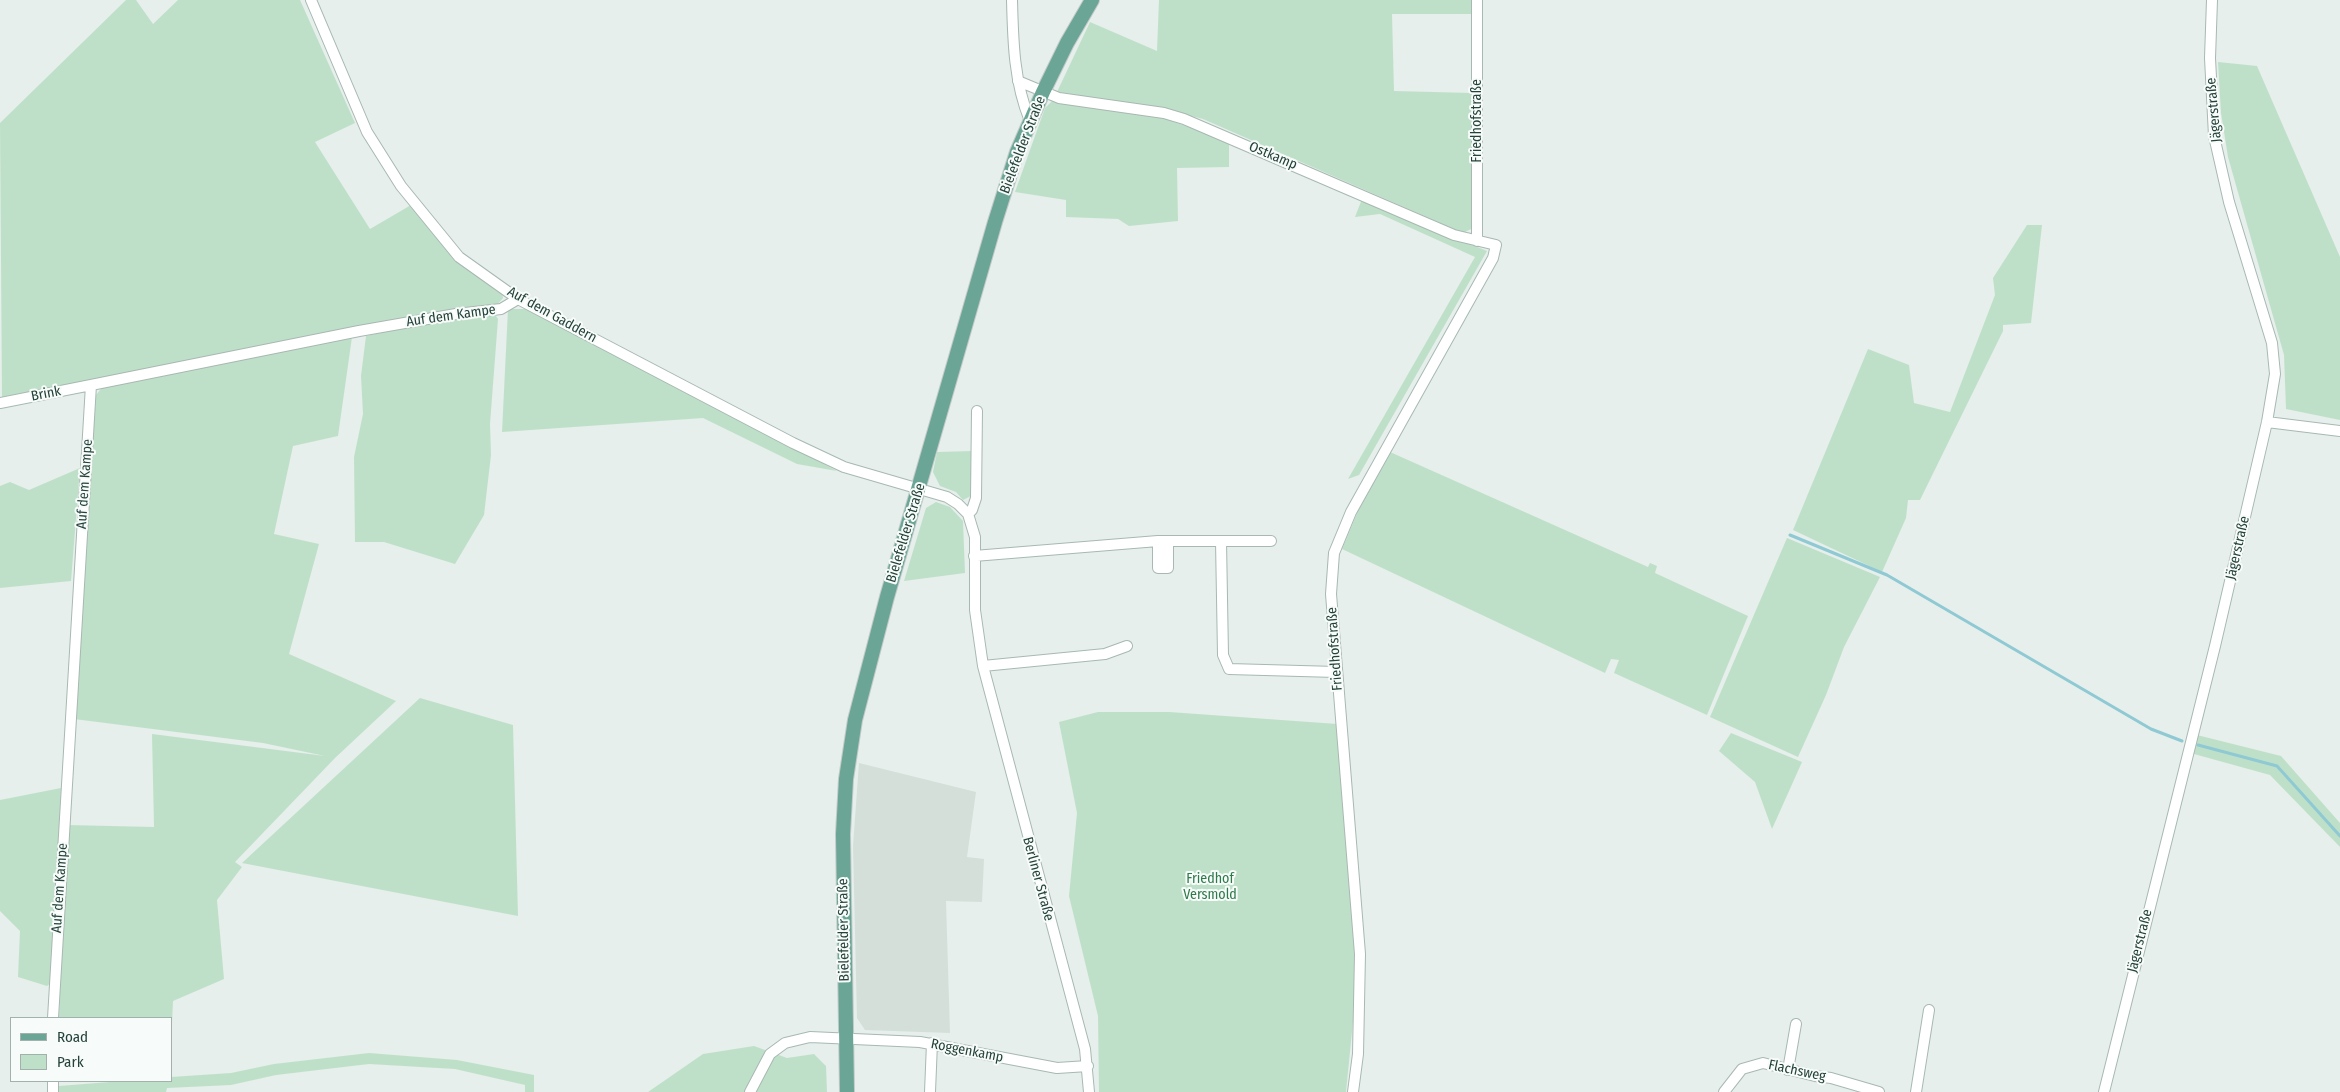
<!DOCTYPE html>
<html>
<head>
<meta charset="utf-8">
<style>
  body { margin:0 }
  #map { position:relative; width:2340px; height:1092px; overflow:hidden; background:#e6efeb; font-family:"Fira Sans Condensed",sans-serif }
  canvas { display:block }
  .legend { position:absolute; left:10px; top:1017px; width:162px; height:65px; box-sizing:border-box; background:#f7fbf9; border:1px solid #a3b1ad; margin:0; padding:6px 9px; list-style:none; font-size:15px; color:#24423a }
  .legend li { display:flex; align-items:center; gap:10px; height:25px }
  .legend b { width:25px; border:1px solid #a3b1ad }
</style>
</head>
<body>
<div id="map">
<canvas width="2340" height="1092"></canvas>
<ul class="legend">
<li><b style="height:6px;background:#6aa596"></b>Road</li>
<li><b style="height:14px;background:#bfe0c8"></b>Park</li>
</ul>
</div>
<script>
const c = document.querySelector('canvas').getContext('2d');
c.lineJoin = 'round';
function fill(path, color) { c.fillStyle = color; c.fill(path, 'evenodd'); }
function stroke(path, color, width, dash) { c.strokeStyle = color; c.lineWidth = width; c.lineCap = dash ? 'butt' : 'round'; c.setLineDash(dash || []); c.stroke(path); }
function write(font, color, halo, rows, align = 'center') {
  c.font = font + ' "Fira Sans Condensed",sans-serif'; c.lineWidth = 4; c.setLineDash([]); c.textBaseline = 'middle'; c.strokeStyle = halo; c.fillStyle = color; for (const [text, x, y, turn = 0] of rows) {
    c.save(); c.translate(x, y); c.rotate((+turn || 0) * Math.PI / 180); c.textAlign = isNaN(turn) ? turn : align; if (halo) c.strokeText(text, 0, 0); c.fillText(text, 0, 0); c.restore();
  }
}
fill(new Path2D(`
  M 859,763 L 976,792 L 967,857 L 984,859 L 982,902 L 946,901 L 950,1033 L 865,1030 L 857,1018 L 853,846 Z`), '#d4dfda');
fill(new Path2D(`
  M 126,0 L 136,0 L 153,24 L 178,0 L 300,0 L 355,123 L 315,142 L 370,229 L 411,205 L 502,292 L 503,298 L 497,305 L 438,312 L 2,397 L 0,123 Z
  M 1159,0 L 1473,0 L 1473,14 L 1392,14 L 1394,91 L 1472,93 L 1473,228 L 1463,233 L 1203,119 L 1160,108 L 1057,92 L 1090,22 L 1157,51 Z
  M 2218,62 L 2257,66 L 2340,257 L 2340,420 L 2286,409 L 2284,355 L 2228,157 L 2221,113 Z
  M 1052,101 L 1160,117 L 1229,141 L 1229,167 L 1177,168 L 1178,221 L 1129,226 L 1118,219 L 1066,217 L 1066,200 L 1015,192 L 1045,108 Z
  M 1362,199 L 1487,251 L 1359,475 L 1348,479 L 1475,257 L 1380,214 L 1355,217 Z
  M 2027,225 L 2042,225 L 2031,323 L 2003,325 L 2003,331 L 1920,500 L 1908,500 L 1906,518 L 1882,572 L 1793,530 L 1868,349 L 1909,365 L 1914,403 L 1950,412 L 1995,295 L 1993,278 Z
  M 508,309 L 529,309 L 837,471 L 797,464 L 703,418 L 502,432 Z
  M 494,313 L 498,319 L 490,424 L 491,455 L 484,515 L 455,564 L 384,542 L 355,542 L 354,457 L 363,414 L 361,376 L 366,336 L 443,319 Z
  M 352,337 L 338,436 L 293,446 L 274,534 L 319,544 L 289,654 L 396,701 L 335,758 L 235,862 L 242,867 L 217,900 L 224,979 L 173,1001 L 171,1045 L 171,1018 L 59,1018 L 67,825 L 154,827 L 152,734 L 325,756 L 263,743 L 74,719 L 96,395 L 104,385 Z
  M 972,451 L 971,496 L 963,500 L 956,492 L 940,486 L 933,472 L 937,452 Z
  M 1390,452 L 1648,567 L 1650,563 L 1657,566 L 1655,573 L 1748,616 L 1707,715 L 1614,673 L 1619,660 L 1611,659 L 1605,673 L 1342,549 L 1358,511 Z
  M 80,468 L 71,581 L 0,588 L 0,486 L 10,482 L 29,490 Z
  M 936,502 L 950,507 L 963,521 L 965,573 L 904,581 L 926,508 Z
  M 1787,538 L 1880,577 L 1844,647 L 1826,695 L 1798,757 L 1710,717 Z
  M 420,698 L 513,725 L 518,916 L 242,863 Z
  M 1098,712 L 1169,712 L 1337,724 L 1355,957 L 1355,1001 L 1346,1092 L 1099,1092 L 1098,1016 L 1069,896 L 1077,813 L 1059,722 Z
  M 1731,733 L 1802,762 L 1772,829 L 1755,782 L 1719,751 Z
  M 2197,735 L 2281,756 L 2340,823 L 2340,847 L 2270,775 L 2194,754 Z
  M 61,788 L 51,983 L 47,986 L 18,977 L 20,931 L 0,911 L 0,800 Z
  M 754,1046 L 787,1058 L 814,1054 L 826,1066 L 827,1092 L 648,1092 L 703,1054 Z
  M 369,1053 L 457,1060 L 534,1075 L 534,1092 L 525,1092 L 525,1085 L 455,1069 L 369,1064 L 276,1075 L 231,1085 L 167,1088 L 166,1092 L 59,1092 L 59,1086 L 122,1081 L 171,1081 L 171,1077 L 231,1073 L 274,1064 Z`), '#bfe0c8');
stroke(new Path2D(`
  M 1790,535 L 1887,575 L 2151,729 L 2182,741
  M 2198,745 L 2277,766 L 2340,836`), '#8ec9d4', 3);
const minor = new Path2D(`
  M 311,0 L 367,132 L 401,186 L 459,257 L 518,299 L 793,443 L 844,467 L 947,497 L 958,504 L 968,514 L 975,537 L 975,610 L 983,666 L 1085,1049 L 1089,1092
  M 1012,0 C 1013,42 1014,82 1030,121
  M 1477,0 L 1477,241
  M 1018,81 L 1059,98 L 1164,113 L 1184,119 L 1454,235 L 1496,245 L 1493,258 L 1351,512 L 1334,553 L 1331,594 L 1360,954 L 1358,1054 L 1353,1092
  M 0,403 L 91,385
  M 2267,422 L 2340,431
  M 968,514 L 972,510 L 976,498 L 977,411
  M 1158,541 L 1158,568 L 1168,568 L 1168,541
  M 1221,541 L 1223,655 L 1229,669 L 1336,672
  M 974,556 L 1158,541 L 1271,541
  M 983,666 L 1105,654 L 1127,646
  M 53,1018 L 91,385 L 359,331 L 456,314 L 501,309 L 518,299
  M 1788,1070 L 1796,1024
  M 53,1092 L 53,1081
  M 750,1092 L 770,1054 L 785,1043 L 810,1037 L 920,1042 L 1057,1068 L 1088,1066
  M 930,1092 L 932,1043
  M 1724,1092 L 1742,1069 L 1763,1063 L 1815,1076 L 1831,1078 L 1879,1092
  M 1916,1092 L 1929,1010
  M 2104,1092 L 2215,646 L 2267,422 L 2275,374 L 2272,343 L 2229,202 L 2214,136 L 2210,58 L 2212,0`);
const major = new Path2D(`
  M 847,1092 L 843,834 L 846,779 L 855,720 L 887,597 L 995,222 L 1017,152 L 1043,92 L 1067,43 L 1092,0`);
stroke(minor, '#a8b8b2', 12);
stroke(major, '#c2cac8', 16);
stroke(minor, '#fff', 10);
stroke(major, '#6aa596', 14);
write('14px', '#24423a', '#f7fbf9', [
  ["Jägerstraße",2214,110,-95],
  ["Friedhofstraße",1477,121,-90],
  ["Bielefelder Straße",1023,145,-69],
  ["Ostkamp",1273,156,23],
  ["Auf dem Gaddern",552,315,29],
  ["Auf dem Kampe",451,316,-8],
  ["Brink",46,394,-11],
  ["Auf dem Kampe",85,484,-86],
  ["Bielefelder Straße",906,533,-73],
  ["Jägerstraße",2238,548,-77],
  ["Friedhofstraße",1335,649,-94],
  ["Berliner Straße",1038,879,75],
  ["Auf dem Kampe",60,888,-86],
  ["Bielefelder Straße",844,930,-91],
  ["Jägerstraße",2140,941,-76],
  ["Roggenkamp",967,1051,11],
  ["Flachsweg",1797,1071,12]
]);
write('14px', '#2d7a4b', '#f7fbf9', [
  ["Friedhof",1210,879],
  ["Versmold",1210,895]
]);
</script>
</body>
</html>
